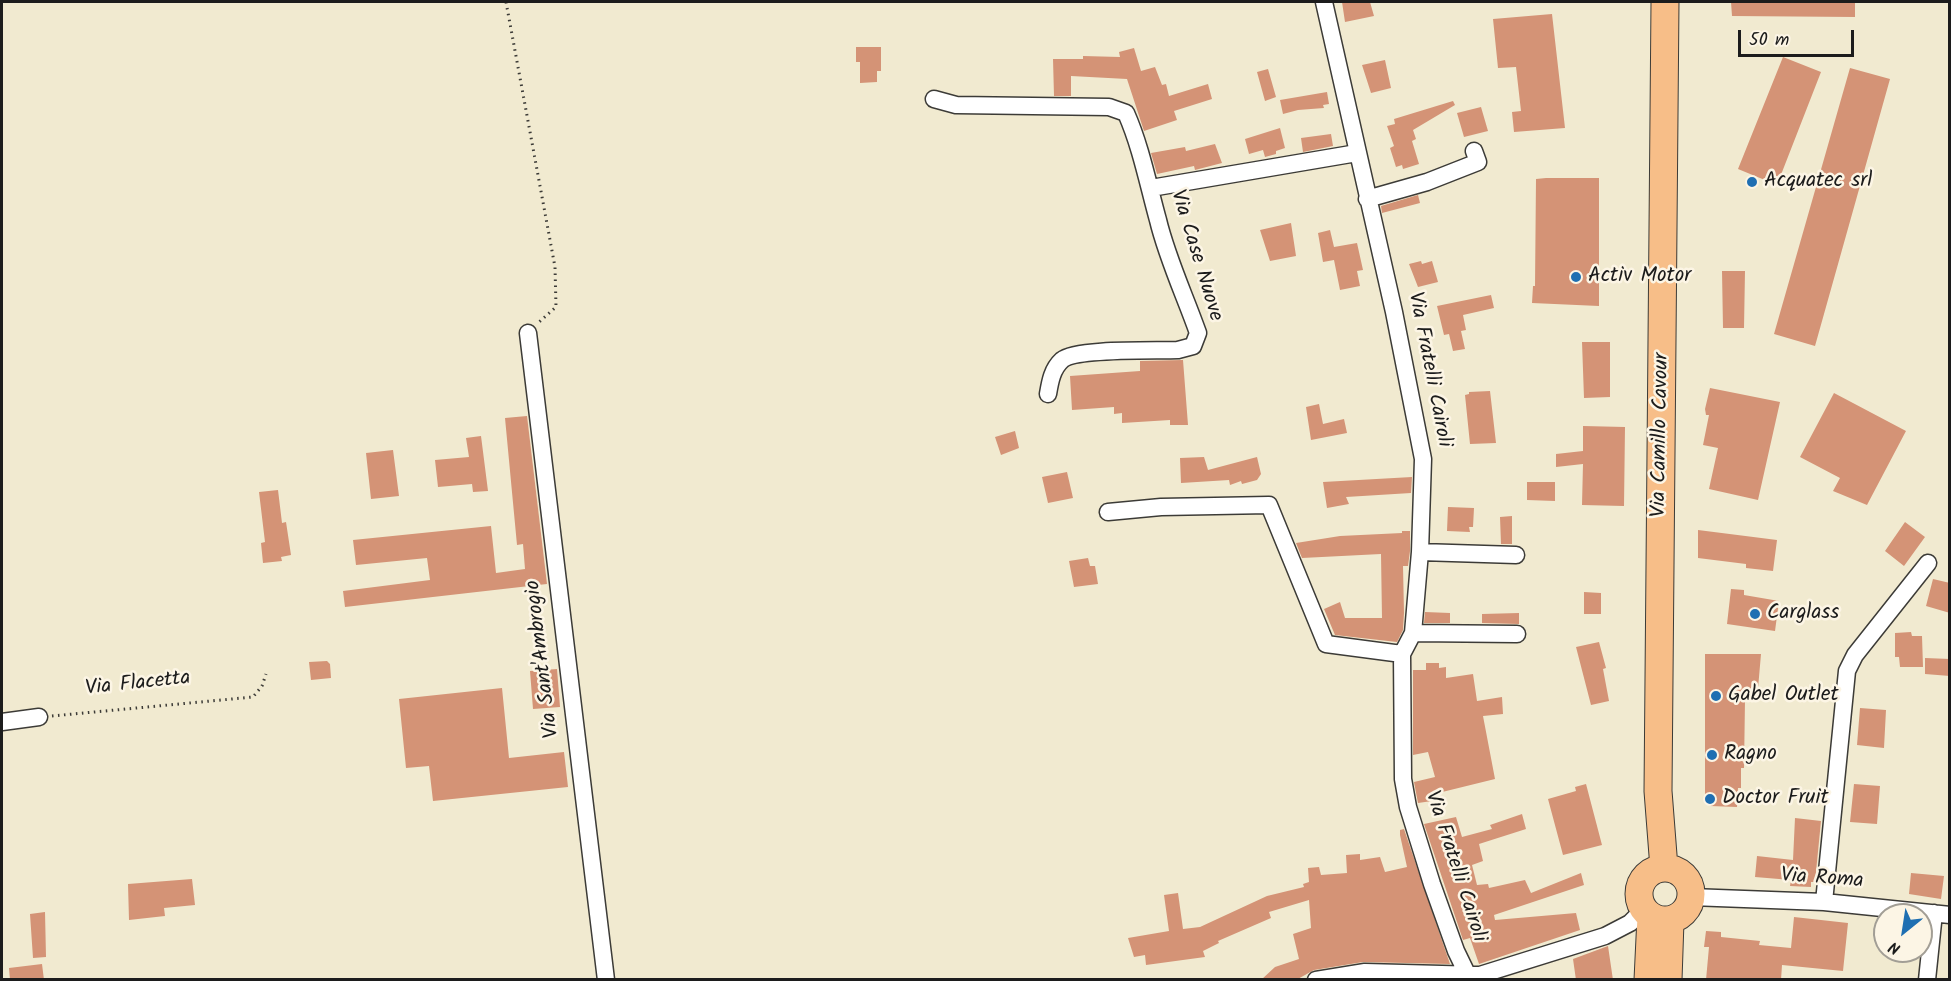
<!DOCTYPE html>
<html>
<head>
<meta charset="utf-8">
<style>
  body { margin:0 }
  #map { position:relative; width:1951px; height:981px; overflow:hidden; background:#f1ead0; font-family:Kalam,sans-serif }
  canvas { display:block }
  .frame { position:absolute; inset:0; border:3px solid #1c1c1c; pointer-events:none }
  .north { position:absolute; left:1873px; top:903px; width:60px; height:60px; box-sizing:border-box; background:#fcf5e5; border:2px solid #a29e95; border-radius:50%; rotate:210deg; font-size:16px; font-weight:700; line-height:24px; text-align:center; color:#1c1c1c }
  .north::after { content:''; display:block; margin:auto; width:21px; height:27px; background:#1f6fb2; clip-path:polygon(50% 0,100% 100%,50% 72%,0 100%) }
  .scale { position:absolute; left:1738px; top:30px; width:116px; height:27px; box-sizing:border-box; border:3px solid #1c1c1c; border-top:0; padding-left:8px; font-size:18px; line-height:21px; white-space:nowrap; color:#1c1c1c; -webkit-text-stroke:4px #fcf5e5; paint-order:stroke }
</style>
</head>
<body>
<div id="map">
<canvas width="1951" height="981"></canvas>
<div class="frame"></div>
<div class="north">N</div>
<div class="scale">50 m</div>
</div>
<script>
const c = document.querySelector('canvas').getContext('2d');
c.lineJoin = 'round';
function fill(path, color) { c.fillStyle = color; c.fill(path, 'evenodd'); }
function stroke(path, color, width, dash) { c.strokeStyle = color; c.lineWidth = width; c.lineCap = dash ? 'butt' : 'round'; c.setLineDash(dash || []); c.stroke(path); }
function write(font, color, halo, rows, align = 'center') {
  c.font = font + ' Kalam,sans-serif'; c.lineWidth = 5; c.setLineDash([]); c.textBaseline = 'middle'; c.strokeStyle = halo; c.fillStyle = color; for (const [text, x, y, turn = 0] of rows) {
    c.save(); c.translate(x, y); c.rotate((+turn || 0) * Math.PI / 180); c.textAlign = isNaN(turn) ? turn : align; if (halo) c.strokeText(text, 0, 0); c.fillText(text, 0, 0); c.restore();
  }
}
fill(new Path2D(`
  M 1342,2 L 1370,2 L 1374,16 L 1345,22 Z
  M 1731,2 L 1855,2 L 1855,17 L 1732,16 Z
  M 1552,14 L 1565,128 L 1514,132 L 1512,112 L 1521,111 L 1516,67 L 1498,68 L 1493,19 Z
  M 856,47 L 881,47 L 881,71 L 877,71 L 877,82 L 860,83 L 860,62 L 856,62 Z
  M 1134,48 L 1141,71 L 1155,67 L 1162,85 L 1166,84 L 1169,96 L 1208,84 L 1212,99 L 1174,111 L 1177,120 L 1144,131 L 1127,79 L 1071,76 L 1071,96 L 1054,96 L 1053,59 L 1083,59 L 1083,56 L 1120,57 L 1119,52 Z
  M 1783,57 L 1821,72 L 1777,185 L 1738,169 Z
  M 1385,60 L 1391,88 L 1371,93 L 1362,65 Z
  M 1850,68 L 1890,79 L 1815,346 L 1774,334 Z
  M 1268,69 L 1276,97 L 1265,101 L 1257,72 Z
  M 1327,92 L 1329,104 L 1323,105 L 1324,108 L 1298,110 L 1283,114 L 1280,100 Z
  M 1453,101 L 1455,105 L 1413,130 L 1416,139 L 1412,141 L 1419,164 L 1403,169 L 1402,165 L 1396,167 L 1390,148 L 1394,146 L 1387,126 L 1395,124 L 1394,119 Z
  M 1481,107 L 1488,131 L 1464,137 L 1457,113 Z
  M 1280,128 L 1285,148 L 1276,151 L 1276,154 L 1265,157 L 1263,150 L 1249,154 L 1245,139 Z
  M 1331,134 L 1333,146 L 1303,152 L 1301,138 Z
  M 1215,144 L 1222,163 L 1195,170 L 1194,166 L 1157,174 L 1151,153 L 1185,147 L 1186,151 Z
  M 1546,178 L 1599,178 L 1599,306 L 1532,303 L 1533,286 L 1535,286 L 1536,179 Z
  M 1418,195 L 1420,203 L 1382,213 L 1381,206 Z
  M 1291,223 L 1296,256 L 1270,261 L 1260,230 Z
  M 1330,230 L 1334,247 L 1357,243 L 1363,270 L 1357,271 L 1360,286 L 1340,290 L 1334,260 L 1323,262 L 1318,233 Z
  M 1421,261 L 1422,264 L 1432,261 L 1438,282 L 1418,287 L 1409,264 Z
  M 1722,271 L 1745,271 L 1744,328 L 1723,328 Z
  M 1491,295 L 1494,308 L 1463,315 L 1466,330 L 1461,331 L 1465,349 L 1453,351 L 1449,334 L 1444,335 L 1437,306 Z
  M 1582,342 L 1610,342 L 1610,397 L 1584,398 Z
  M 1183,360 L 1188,425 L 1170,425 L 1170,420 L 1122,423 L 1122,413 L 1114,414 L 1114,407 L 1072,410 L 1070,376 L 1140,371 L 1140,361 Z
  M 1710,388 L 1780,402 L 1758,500 L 1709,489 L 1718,448 L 1703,445 L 1709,415 L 1706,415 L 1705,409 Z
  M 1490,391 L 1496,443 L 1470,444 L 1465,395 L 1469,394 L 1469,392 Z
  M 1834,393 L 1906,431 L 1867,505 L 1833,491 L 1840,478 L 1800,457 Z
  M 1319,404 L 1323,424 L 1344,419 L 1347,433 L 1311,440 L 1306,407 Z
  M 527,416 L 547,584 L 345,607 L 343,591 L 430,580 L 427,558 L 356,565 L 353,540 L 491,526 L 496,573 L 525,569 L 523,544 L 517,545 L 505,418 Z
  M 1583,426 L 1625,427 L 1624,506 L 1582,505 L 1583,464 L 1556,467 L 1556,454 L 1583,451 Z
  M 1015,431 L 1019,448 L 1001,455 L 995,437 Z
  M 481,436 L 488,491 L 473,492 L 472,484 L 438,487 L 435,460 L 469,457 L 466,438 Z
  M 393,450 L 399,496 L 371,499 L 366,453 Z
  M 1204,457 L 1208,470 L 1257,457 L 1261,474 L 1257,480 L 1242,484 L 1241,481 L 1230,485 L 1229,480 L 1181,483 L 1180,458 Z
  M 1067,472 L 1073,498 L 1048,503 L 1042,477 Z
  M 1412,477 L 1411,493 L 1346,497 L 1349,504 L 1327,508 L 1323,482 Z
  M 1527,482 L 1555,482 L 1555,501 L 1527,500 Z
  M 278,490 L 282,523 L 286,522 L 291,555 L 281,557 L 282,561 L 263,563 L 261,543 L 265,542 L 259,492 Z
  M 1448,507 L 1474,508 L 1473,527 L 1469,527 L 1470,532 L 1447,531 Z
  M 1512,516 L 1512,544 L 1501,544 L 1500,517 Z
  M 1905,522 L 1925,537 L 1904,566 L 1885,551 Z
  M 1698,530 L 1777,540 L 1773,571 L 1746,568 L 1746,564 L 1698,558 Z
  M 1402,531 L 1410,531 L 1410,551 L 1408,566 L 1403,566 L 1404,613 L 1403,630 L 1397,642 L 1335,635 L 1324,609 L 1340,602 L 1345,618 L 1382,618 L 1381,554 L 1302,558 L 1296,543 L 1340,536 L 1402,533 Z
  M 1088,558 L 1090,566 L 1095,566 L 1098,584 L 1074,587 L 1069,561 Z
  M 1933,579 L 1950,583 L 1950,613 L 1926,606 Z
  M 1731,589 L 1744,590 L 1744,595 L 1779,601 L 1775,631 L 1727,624 Z
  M 1584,592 L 1601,593 L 1601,614 L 1584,614 Z
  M 1425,612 L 1450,613 L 1450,623 L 1424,623 Z
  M 1519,613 L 1519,624 L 1482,623 L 1482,614 Z
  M 1911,632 L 1912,636 L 1922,636 L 1923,667 L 1900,667 L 1899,657 L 1895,657 L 1895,633 Z
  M 1599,642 L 1606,668 L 1603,669 L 1609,701 L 1591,705 L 1576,647 Z
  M 1705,654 L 1761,654 L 1757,700 L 1745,700 L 1744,768 L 1741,768 L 1741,788 L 1738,788 L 1737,807 L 1710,806 L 1705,800 Z
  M 1925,658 L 1950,659 L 1950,676 L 1925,674 Z
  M 327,661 L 330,664 L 331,678 L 311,680 L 309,662 Z
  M 1426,663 L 1439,663 L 1439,668 L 1446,667 L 1446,678 L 1473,674 L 1477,701 L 1502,697 L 1503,714 L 1483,716 L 1495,779 L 1430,795 L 1432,801 L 1418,803 L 1414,782 L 1435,777 L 1428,752 L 1413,755 L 1413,670 L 1426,670 Z
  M 557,669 L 560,707 L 533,709 L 530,671 Z
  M 502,688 L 509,758 L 564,752 L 568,787 L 433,801 L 429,766 L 406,768 L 399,699 Z
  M 1860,708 L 1886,710 L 1884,748 L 1857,745 Z
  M 1586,784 L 1602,845 L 1563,855 L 1548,799 L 1576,791 L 1575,787 Z
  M 1854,784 L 1880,786 L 1877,824 L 1850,822 Z
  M 1522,814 L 1526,829 L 1479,844 L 1483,861 L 1472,865 L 1477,885 L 1488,884 L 1489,888 L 1525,880 L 1531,893 L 1581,873 L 1584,885 L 1494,915 L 1495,920 L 1576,913 L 1580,930 L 1479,964 L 1470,938 L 1463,940 L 1424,824 L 1456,817 L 1462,837 L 1492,829 L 1490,825 Z
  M 1795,818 L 1821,821 L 1815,882 L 1811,882 L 1811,887 L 1790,886 L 1791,880 L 1755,877 L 1757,856 L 1793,860 Z
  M 1404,829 L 1450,964 L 1363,962 L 1314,970 L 1296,980 L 1261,980 L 1275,967 L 1299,959 L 1293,934 L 1311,928 L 1309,900 L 1269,912 L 1271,918 L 1218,941 L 1219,943 L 1203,951 L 1205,957 L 1146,965 L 1145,955 L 1134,957 L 1128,938 L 1169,931 L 1164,895 L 1178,893 L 1183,929 L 1200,927 L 1267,896 L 1304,887 L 1303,884 L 1309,882 L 1308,868 L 1319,867 L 1321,875 L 1347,873 L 1346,855 L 1360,854 L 1360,860 L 1380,857 L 1385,872 L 1407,867 L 1400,835 L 1400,830 Z
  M 1911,873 L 1944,876 L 1941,899 L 1909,894 Z
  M 192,879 L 195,905 L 164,908 L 165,916 L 129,920 L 128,884 Z
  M 45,912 L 46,957 L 33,958 L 30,914 Z
  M 1794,917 L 1848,923 L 1843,971 L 1782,965 L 1781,980 L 1706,980 L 1709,947 L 1704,947 L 1706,931 L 1721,932 L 1721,937 L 1760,941 L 1759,945 L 1791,948 Z
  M 1608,946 L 1613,980 L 1576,980 L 1573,959 Z
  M 42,964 L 44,980 L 10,980 L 9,968 Z`), '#d49376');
const minor = new Path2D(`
  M 1324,2 L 1394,312 L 1423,459 L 1420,552 L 1413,633 L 1402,654 L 1403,779 L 1408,807 L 1432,884 L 1456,951 L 1470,980
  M 934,99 L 956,105 L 1109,107 L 1126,113 C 1141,147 1148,184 1158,220 C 1167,258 1185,296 1198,333 L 1193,346 L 1178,350 C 1156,351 1076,348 1062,360 C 1052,369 1050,382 1048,394
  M 1151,188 L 1357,153
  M 1367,199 L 1427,182 L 1478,162 L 1474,151
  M 528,333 L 606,980
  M 1108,512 L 1161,507 L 1269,505 L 1326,644 L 1402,654
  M 1420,552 L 1516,555
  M 1413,633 L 1517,634
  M 2,722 L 39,717
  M 1691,897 L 1824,902 L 1950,915
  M 1824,902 L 1847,671 L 1855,655 L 1928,563
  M 1316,980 L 1365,972 L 1480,975 L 1605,936 L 1630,923 L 1643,910
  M 1927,980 L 1934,913`);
const primary = new Path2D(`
  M1639 894a26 26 0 1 1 52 0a26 26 0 1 1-52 0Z
  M 1664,868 L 1658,791 L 1665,2
  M 1648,980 L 1651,917
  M 1668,980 L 1670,921`);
stroke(minor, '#3c3b37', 19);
stroke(primary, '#3c3b37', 29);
stroke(new Path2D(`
  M 506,2 L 555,267 L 556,307 L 538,323
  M 52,716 L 253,697 L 262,686 L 266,674`), '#3c3b37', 3, [1.5, 4.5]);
stroke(minor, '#fff', 16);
stroke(primary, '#f7be88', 27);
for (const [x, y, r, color] of [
  [1752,182,6,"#1f6fb2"],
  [1576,277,6,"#1f6fb2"],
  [1755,614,6,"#1f6fb2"],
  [1716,696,6,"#1f6fb2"],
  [1712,755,6,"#1f6fb2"],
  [1710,799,6,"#1f6fb2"]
]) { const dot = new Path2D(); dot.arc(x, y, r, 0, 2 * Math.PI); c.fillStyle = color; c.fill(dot); stroke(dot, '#fcf5e5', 2); }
write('21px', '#1c1c1c', '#fcf5e5', [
  ["Acquatec srl",1764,182],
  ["Activ Motor",1588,277],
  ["Carglass",1767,614],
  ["Gabel Outlet",1728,696],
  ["Ragno",1724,755],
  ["Doctor Fruit",1722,799]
], 'left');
write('21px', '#1c1c1c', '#fcf5e5', [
  ["Via Case Nuove",1195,256,73],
  ["Via Fratelli Cairoli",1428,370,79],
  ["Via Camillo Cavour",1662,435,-89],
  ["Via Sant'Ambrogio",544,659,-97],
  ["Via Flacetta",138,685,-6],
  ["Via Fratelli Cairoli",1454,867,72],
  ["Via Roma",1822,880,4]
]);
</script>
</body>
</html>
